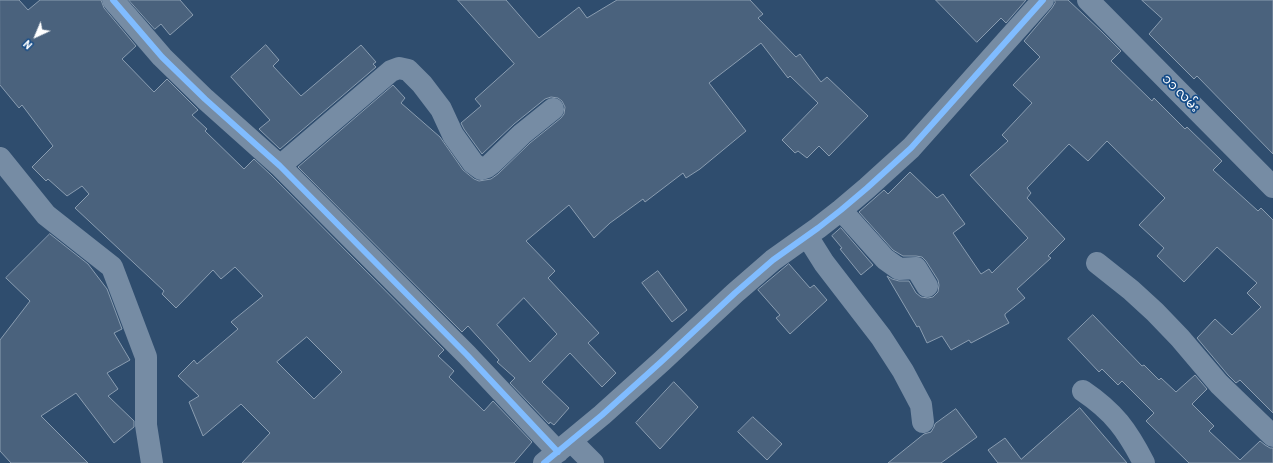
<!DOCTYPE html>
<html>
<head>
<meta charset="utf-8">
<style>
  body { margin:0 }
  #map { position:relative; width:1273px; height:463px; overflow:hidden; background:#2f4d6e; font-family:Barlow,sans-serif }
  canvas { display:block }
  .north { position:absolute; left:16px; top:16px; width:40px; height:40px; -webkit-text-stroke:3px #154c88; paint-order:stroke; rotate:224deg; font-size:11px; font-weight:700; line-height:16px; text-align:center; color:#fff }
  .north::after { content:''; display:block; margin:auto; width:14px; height:18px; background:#fff; clip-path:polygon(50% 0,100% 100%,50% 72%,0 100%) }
</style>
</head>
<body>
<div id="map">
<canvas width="1273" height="463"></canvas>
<div class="north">N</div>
</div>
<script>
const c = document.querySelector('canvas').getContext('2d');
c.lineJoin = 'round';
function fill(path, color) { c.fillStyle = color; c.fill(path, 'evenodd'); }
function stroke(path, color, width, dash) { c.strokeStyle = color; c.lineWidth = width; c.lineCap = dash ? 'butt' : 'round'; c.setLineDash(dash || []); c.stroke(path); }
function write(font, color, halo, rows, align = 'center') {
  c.font = font + ' Barlow,"Noto Sans Myanmar",sans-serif'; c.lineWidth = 3.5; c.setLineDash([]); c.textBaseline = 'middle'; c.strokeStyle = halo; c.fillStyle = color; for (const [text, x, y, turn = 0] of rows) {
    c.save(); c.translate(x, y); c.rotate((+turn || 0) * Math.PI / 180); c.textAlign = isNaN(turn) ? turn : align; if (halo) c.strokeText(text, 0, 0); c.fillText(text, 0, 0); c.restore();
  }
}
const building = new Path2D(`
  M 0,0 L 19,0 L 28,10 L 40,0 L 101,0 L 104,8 L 136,46 L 122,59 L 154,92 L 167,79 L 198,110 L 192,115 L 207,129 L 205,131 L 244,169 L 254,159 L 271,175 L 444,350 L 438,356 L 454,371 L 449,377 L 484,411 L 493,401 L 532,442 L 514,463 L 242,463 L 270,433 L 241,404 L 203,436 L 189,402 L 199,396 L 178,376 L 194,360 L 197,364 L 238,329 L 231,322 L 263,296 L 235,267 L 221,279 L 213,270 L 176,308 L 162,294 L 164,291 L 75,208 L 89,194 L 82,186 L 67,196 L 48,179 L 46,181 L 32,167 L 53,146 L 22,105 L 19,108 L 0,85 ZM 307,337 L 342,372 L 314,399 L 277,362 Z
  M 129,0 L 180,0 L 193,15 L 170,35 L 161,24 L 155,29 Z
  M 458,0 L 506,0 L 539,38 L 579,7 L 587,18 L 617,0 L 750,0 L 763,14 L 758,18 L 796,57 L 800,54 L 821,82 L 827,77 L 868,116 L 829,156 L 819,146 L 807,158 L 798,151 L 795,153 L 782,140 L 818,103 L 790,76 L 788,78 L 761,43 L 709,83 L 746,131 L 700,169 L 686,178 L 683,173 L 645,202 L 643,199 L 610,223 L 594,238 L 569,205 L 526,241 L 555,271 L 548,278 L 599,333 L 588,343 L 616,373 L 602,387 L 570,353 L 542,382 L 569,408 L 554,425 L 550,422 L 549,424 L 510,383 L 515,378 L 497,362 L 499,360 L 468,326 L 462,332 L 298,167 L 393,85 L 405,98 L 401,103 L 440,137 L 463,170 L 474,179 L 479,181 L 491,179 L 498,174 L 530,143 L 561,118 L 564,114 L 565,107 L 562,101 L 558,98 L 551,97 L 545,99 L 514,124 L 482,154 L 464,129 L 461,123 L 481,106 L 475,99 L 514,64 ZM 524,298 L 557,334 L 530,362 L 497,325 Z
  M 936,0 L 1026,0 L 1006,23 L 1001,18 L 977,42 Z
  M 1055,0 L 1068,0 L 1102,32 L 1121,51 L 1111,61 L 1152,101 L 1154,98 L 1185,129 L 1187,127 L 1222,161 L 1213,170 L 1258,211 L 1261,208 L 1273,220 L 1273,413 L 1240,380 L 1236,383 L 1228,375 L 1197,338 L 1215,319 L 1232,335 L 1261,307 L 1247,293 L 1257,283 L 1217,247 L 1184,282 L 1157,256 L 1164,248 L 1139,225 L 1165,198 L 1107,141 L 1088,161 L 1069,144 L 1027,188 L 1031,193 L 1027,198 L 1065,239 L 1048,256 L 1051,258 L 1017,289 L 1025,298 L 1005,314 L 1005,316 L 1009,323 L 971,343 L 969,340 L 951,350 L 942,336 L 927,343 L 919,326 L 917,327 L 887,276 L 892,279 L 899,281 L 909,281 L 916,293 L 921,297 L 928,298 L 933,297 L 938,292 L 939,285 L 938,280 L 926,261 L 922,257 L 916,256 L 903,256 L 893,250 L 859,212 L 884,190 L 888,194 L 910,172 L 937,198 L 943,194 L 965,224 L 953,233 L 981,274 L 989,269 L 992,273 L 1028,238 L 970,175 L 1008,141 L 1002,135 L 1032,103 L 1013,85 L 1040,57 L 1024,41 L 1052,8 L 1055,3 Z
  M 1142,0 L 1273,0 L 1273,154 L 1197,76 L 1194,79 L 1149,34 L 1162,19 Z
  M 266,45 L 279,60 L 273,66 L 301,96 L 361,45 L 376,62 L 373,64 L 376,67 L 280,149 L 259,129 L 270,120 L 231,77 Z
  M 841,228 L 873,265 L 861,275 L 840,249 L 842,248 L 832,236 Z
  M 50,234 L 88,264 L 107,289 L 122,329 L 114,333 L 130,360 L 107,373 L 118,389 L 108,396 L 134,421 L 134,427 L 114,443 L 76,393 L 41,416 L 88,463 L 11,463 L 0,451 L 0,340 L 30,301 L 6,278 Z
  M 789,264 L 810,288 L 814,285 L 827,300 L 790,334 L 776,318 L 780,315 L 758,290 Z
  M 658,271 L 687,310 L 672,322 L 642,283 Z
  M 1093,315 L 1142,366 L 1144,365 L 1159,380 L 1161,378 L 1176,392 L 1195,375 L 1207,389 L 1192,404 L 1214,426 L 1209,431 L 1240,460 L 1260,441 L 1265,445 L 1270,448 L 1273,448 L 1273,463 L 1189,463 L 1146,421 L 1154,413 L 1122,381 L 1118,385 L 1102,369 L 1099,372 L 1068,339 Z
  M 674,382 L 698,407 L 660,449 L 636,423 Z
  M 1080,408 L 1127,463 L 998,463 L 988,450 L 1005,438 L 1021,459 Z
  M 956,409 L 977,437 L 941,463 L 888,463 L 924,434 L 931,432 L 934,427 L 935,424 Z
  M 753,417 L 782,444 L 767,460 L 738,432 Z`);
fill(building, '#4a627d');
stroke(building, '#8a9db1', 1);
stroke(new Path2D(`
  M 113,0 L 162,57 L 205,99 L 280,166 L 467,355 L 558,452
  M 1088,0 L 1273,187
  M 0,158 L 46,215 L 112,267 L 146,357 L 146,425 L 152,463
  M 280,166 L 391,71 L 399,68 L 408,70 L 422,84 L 441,109 L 453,135 L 473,163 L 481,169 L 487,167 L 491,164 L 522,134 L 553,109
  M 841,210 L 885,259 L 899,269 L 916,268 L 927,286
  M 807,236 L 824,263 L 881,337 L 903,371 L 921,405 L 923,422
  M 1097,263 L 1131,290 L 1155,312 L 1180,338 L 1219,384 L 1273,436
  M 1083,391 C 1114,412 1127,430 1144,463
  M 571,441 L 593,463
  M 544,463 L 602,415 L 662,361 L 735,293 L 773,260 L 818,228 L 841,210 L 867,188 L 911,148 L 1043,0`), '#768ca4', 22);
stroke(new Path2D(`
  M 113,0 L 162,57 L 205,99 L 280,166 L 467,355 L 558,452
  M 544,463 L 602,415 L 662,361 L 735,293 L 773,260 L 818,228 L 841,210 L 867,188 L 911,148 L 1043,0`), '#80bcff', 6);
write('13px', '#fff', '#154c88', [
  ["၁၁ လမ်း",1181,93,45]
]);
</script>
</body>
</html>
